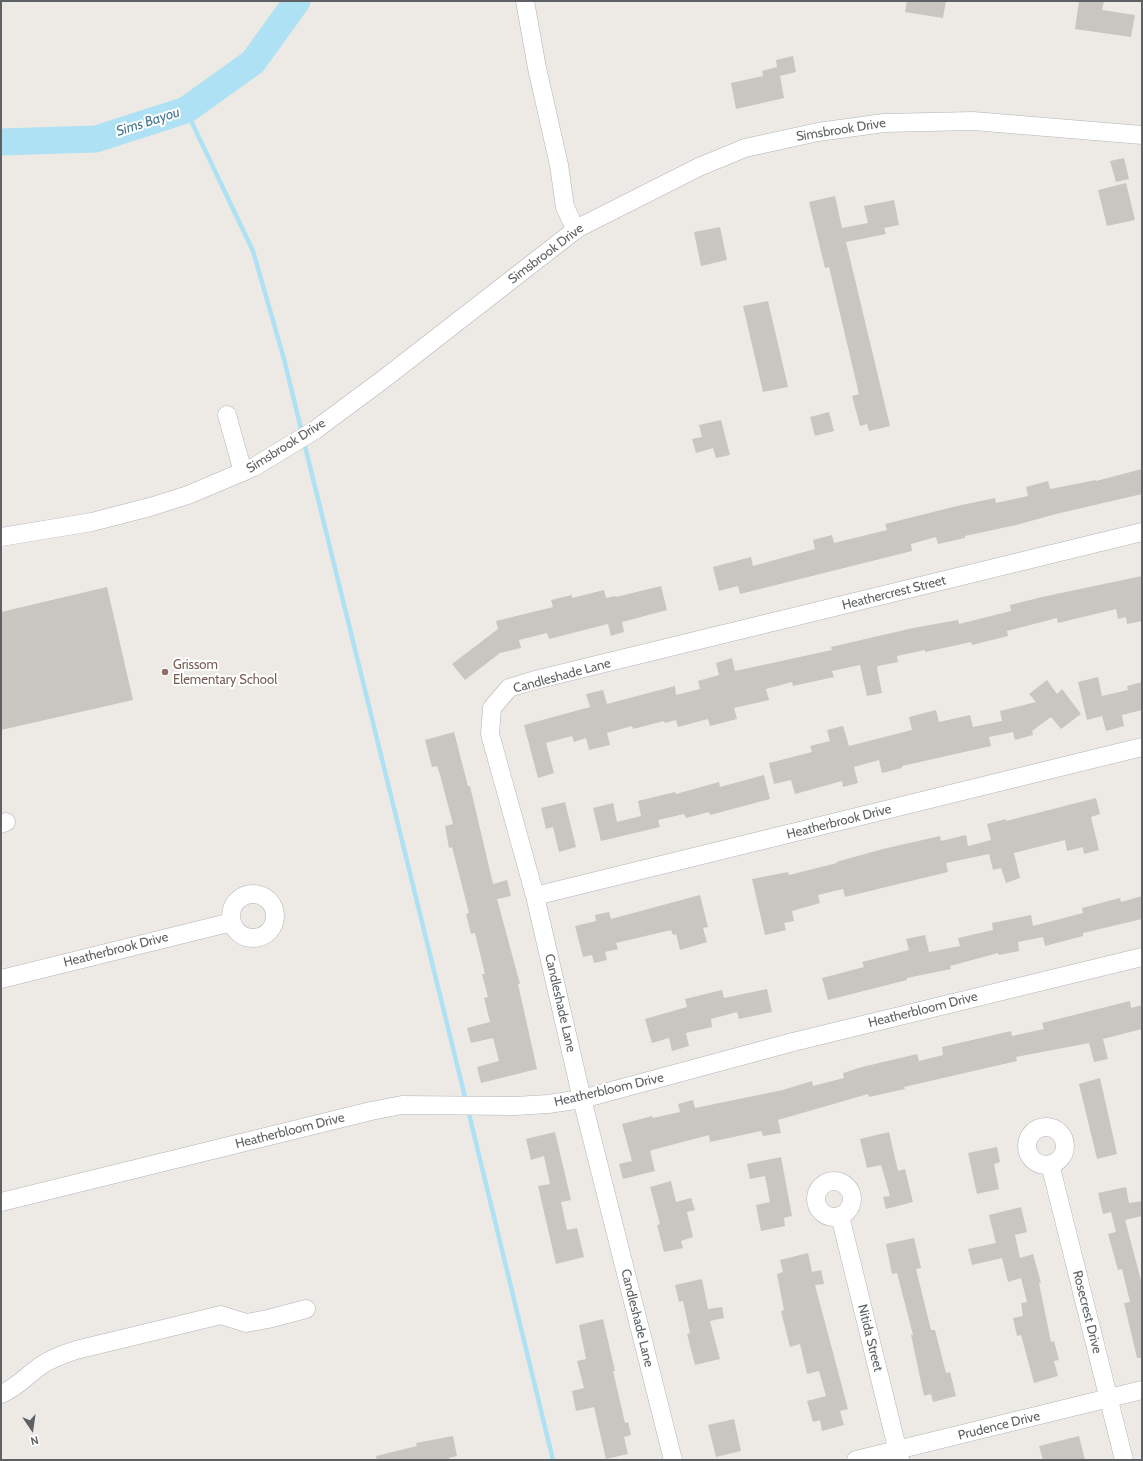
<!DOCTYPE html>
<html>
<head>
<meta charset="utf-8">
<style>
  body { margin:0 }
  #map { position:relative; width:1143px; height:1461px; overflow:hidden; background:#edeae5; font-family:Cabin,sans-serif }
  canvas { display:block }
  .frame { position:absolute; inset:0; border:2px solid #5d6163; pointer-events:none }
  .north { position:absolute; left:12px; top:1409px; width:40px; height:40px; -webkit-text-stroke:3px #fff; paint-order:stroke; rotate:167deg; font-size:11px; font-weight:700; line-height:16px; text-align:center; color:#5d6163 }
  .north::after { content:''; display:block; margin:auto; width:14px; height:18px; background:#5d6163; clip-path:polygon(50% 0,100% 100%,50% 72%,0 100%) }
</style>
</head>
<body>
<div id="map">
<canvas width="1143" height="1461"></canvas>
<div class="frame"></div>
<div class="north">N</div>
</div>
<script>
const c = document.querySelector('canvas').getContext('2d');
c.lineJoin = 'round';
function stroke(path, color, width, dash) { c.strokeStyle = color; c.lineWidth = width; c.lineCap = dash ? 'butt' : 'round'; c.setLineDash(dash || []); c.stroke(path); }
function fill(path, color) { c.fillStyle = color; c.fill(path, 'evenodd'); }
function write(font, color, halo, rows, align = 'center') {
  c.font = font + ' Cabin,sans-serif'; c.lineWidth = 4; c.setLineDash([]); c.textBaseline = 'middle'; c.strokeStyle = halo; c.fillStyle = color; for (const [text, x, y, turn = 0] of rows) {
    c.save(); c.translate(x, y); c.rotate((+turn || 0) * Math.PI / 180); c.textAlign = isNaN(turn) ? turn : align; if (halo) c.strokeText(text, 0, 0); c.fillText(text, 0, 0); c.restore();
  }
}
stroke(new Path2D(`
  M 186,110 L 253,251 L 284,359 L 302,433
  M 304,442 L 466,1101
  M 468,1110 L 553,1460`), '#aee1f4', 4.5);
stroke(new Path2D(`
  M 1,142 L 96,139 L 186,110 L 253,62 L 297,1`), '#aee1f4', 27);
fill(new Path2D(`
  M 907,1 L 946,1 L 943,18 L 905,12 Z
  M 1079,1 L 1104,1 L 1102,10 L 1135,15 L 1131,37 L 1075,29 Z
  M 793,56 L 796,72 L 780,76 L 784,98 L 736,109 L 731,83 L 763,76 L 762,71 L 777,67 L 776,60 Z
  M 1124,158 L 1129,179 L 1116,182 L 1110,161 Z
  M 1126,183 L 1135,220 L 1107,226 L 1098,190 Z
  M 835,196 L 842,228 L 868,223 L 864,206 L 894,200 L 899,225 L 884,228 L 886,234 L 846,242 L 890,426 L 869,431 L 867,424 L 860,426 L 852,396 L 859,394 L 829,267 L 825,268 L 809,202 Z
  M 720,227 L 727,260 L 701,266 L 694,232 Z
  M 768,301 L 788,387 L 763,392 L 743,306 Z
  M 829,412 L 834,431 L 815,436 L 810,417 Z
  M 721,420 L 730,455 L 716,458 L 713,448 L 696,453 L 692,439 L 702,437 L 699,425 Z
  M 1142,469 L 1142,494 L 1056,514 L 1016,525 L 965,536 L 965,538 L 938,544 L 936,537 L 911,544 L 912,551 L 740,594 L 738,586 L 719,591 L 713,567 L 751,557 L 753,566 L 815,549 L 813,540 L 832,535 L 834,543 L 887,530 L 885,524 L 957,506 L 995,498 L 996,503 L 1028,496 L 1026,487 L 1048,481 L 1050,489 L 1096,480 L 1096,481 Z
  M 1142,576 L 1142,621 L 1127,624 L 1126,617 L 1118,619 L 1116,609 L 1058,623 L 1057,618 L 1007,631 L 1008,636 L 972,645 L 971,642 L 925,652 L 925,650 L 897,656 L 898,662 L 878,666 L 877,668 L 882,693 L 867,696 L 860,665 L 832,671 L 834,677 L 793,686 L 792,682 L 766,689 L 769,700 L 734,708 L 737,719 L 710,726 L 708,719 L 678,727 L 676,720 L 665,723 L 664,721 L 633,729 L 632,726 L 607,733 L 610,745 L 589,750 L 586,738 L 574,742 L 572,736 L 546,743 L 554,773 L 538,778 L 524,725 L 590,707 L 586,694 L 603,690 L 607,704 L 675,686 L 676,695 L 700,689 L 698,681 L 719,675 L 716,663 L 732,658 L 735,671 L 832,650 L 831,647 L 913,628 L 958,620 L 959,624 L 1011,611 L 1010,605 L 1042,597 Z
  M 661,586 L 667,610 L 622,622 L 624,632 L 611,636 L 608,624 L 549,639 L 547,633 L 519,640 L 521,648 L 500,653 L 465,680 L 452,664 L 498,629 L 496,621 L 553,607 L 551,600 L 572,595 L 572,598 L 604,590 L 606,598 L 615,596 L 616,597 Z
  M 107,587 L 133,700 L 1,730 L 1,612 Z
  M 1098,677 L 1102,696 L 1128,690 L 1127,686 L 1142,682 L 1142,710 L 1122,715 L 1124,726 L 1106,731 L 1102,716 L 1087,720 L 1078,682 Z
  M 1047,680 L 1057,694 L 1062,689 L 1081,714 L 1061,729 L 1051,717 L 1032,731 L 1033,735 L 1015,740 L 1013,732 L 989,737 L 991,746 L 902,766 L 902,768 L 882,773 L 879,760 L 854,767 L 858,783 L 843,787 L 842,781 L 795,794 L 791,780 L 774,784 L 769,763 L 812,752 L 810,746 L 830,741 L 827,730 L 843,726 L 849,746 L 912,730 L 909,717 L 936,710 L 939,722 L 970,715 L 973,727 L 1002,721 L 1000,711 L 1036,702 L 1029,694 Z
  M 454,732 L 468,786 L 470,786 L 493,884 L 507,880 L 511,896 L 497,899 L 520,984 L 518,984 L 537,1069 L 481,1083 L 477,1067 L 499,1061 L 493,1038 L 471,1043 L 467,1028 L 490,1022 L 484,998 L 488,997 L 482,974 L 485,974 L 475,933 L 471,934 L 466,914 L 469,913 L 452,847 L 449,848 L 445,826 L 453,824 L 440,775 L 437,766 L 432,767 L 425,740 Z
  M 764,775 L 770,799 L 710,815 L 709,812 L 686,818 L 684,814 L 658,820 L 660,827 L 601,841 L 593,808 L 613,803 L 617,822 L 641,816 L 638,801 L 675,792 L 676,794 L 719,782 L 720,787 Z
  M 1096,798 L 1100,814 L 1091,817 L 1099,850 L 1084,854 L 1083,847 L 1067,851 L 1065,840 L 1014,853 L 1020,878 L 1006,883 L 1001,868 L 993,870 L 989,854 L 946,863 L 948,872 L 845,897 L 843,889 L 818,895 L 820,903 L 792,911 L 794,921 L 784,923 L 786,930 L 765,935 L 752,879 L 788,872 L 789,875 L 837,863 L 836,862 L 883,849 L 940,836 L 941,841 L 966,835 L 968,846 L 991,840 L 987,824 L 1006,819 L 1006,821 Z
  M 565,802 L 576,847 L 559,852 L 553,827 L 546,829 L 541,808 Z
  M 700,895 L 708,927 L 703,928 L 707,942 L 680,950 L 676,934 L 673,935 L 671,930 L 616,943 L 618,949 L 605,952 L 607,960 L 594,963 L 592,955 L 583,957 L 575,926 L 596,921 L 595,915 L 609,912 L 611,919 Z
  M 1142,896 L 1142,919 L 1083,933 L 1083,936 L 1045,946 L 1043,937 L 1018,942 L 1019,951 L 999,955 L 998,953 L 950,966 L 951,969 L 907,978 L 907,980 L 828,1000 L 822,978 L 864,967 L 862,962 L 909,950 L 906,939 L 925,935 L 929,952 L 960,946 L 958,938 L 993,930 L 992,923 L 1031,915 L 1033,926 L 1083,913 L 1082,908 L 1120,898 L 1121,902 Z
  M 767,989 L 772,1012 L 739,1019 L 737,1012 L 711,1019 L 712,1027 L 686,1033 L 689,1046 L 672,1051 L 669,1038 L 652,1043 L 645,1019 L 687,1007 L 685,999 L 722,990 L 724,998 Z
  M 1130,1001 L 1131,1008 L 1142,1005 L 1142,1029 L 1103,1039 L 1108,1059 L 1094,1062 L 1089,1043 L 1016,1057 L 1017,1061 L 904,1087 L 905,1089 L 869,1097 L 868,1094 L 778,1120 L 781,1133 L 763,1136 L 761,1131 L 710,1142 L 709,1135 L 652,1150 L 650,1151 L 655,1171 L 623,1179 L 619,1164 L 632,1161 L 622,1124 L 652,1116 L 653,1118 L 680,1112 L 678,1104 L 693,1100 L 695,1108 L 783,1090 L 812,1081 L 813,1086 L 844,1078 L 843,1073 L 862,1067 L 917,1054 L 919,1061 L 943,1055 L 942,1047 L 1011,1031 L 1012,1036 L 1044,1029 L 1042,1023 Z
  M 1100,1078 L 1117,1154 L 1097,1159 L 1079,1084 Z
  M 555,1132 L 571,1200 L 561,1202 L 567,1230 L 577,1228 L 584,1257 L 556,1264 L 538,1186 L 550,1184 L 544,1156 L 531,1160 L 526,1139 Z
  M 889,1132 L 898,1171 L 905,1169 L 913,1202 L 886,1209 L 883,1197 L 890,1196 L 881,1165 L 867,1168 L 860,1139 Z
  M 997,1147 L 1000,1162 L 994,1164 L 999,1189 L 977,1194 L 968,1153 Z
  M 781,1157 L 792,1216 L 784,1218 L 785,1226 L 761,1231 L 756,1205 L 770,1202 L 765,1176 L 750,1179 L 747,1164 Z
  M 671,1181 L 676,1202 L 691,1198 L 695,1210 L 687,1212 L 693,1237 L 681,1241 L 683,1248 L 664,1252 L 657,1225 L 660,1224 L 650,1187 Z
  M 1126,1187 L 1129,1203 L 1142,1201 L 1142,1216 L 1125,1220 L 1142,1284 L 1142,1358 L 1137,1358 L 1124,1303 L 1130,1302 L 1122,1269 L 1118,1270 L 1108,1234 L 1116,1232 L 1111,1212 L 1103,1214 L 1098,1193 Z
  M 1021,1207 L 1027,1232 L 1015,1235 L 1020,1258 L 1033,1254 L 1041,1283 L 1039,1283 L 1051,1342 L 1054,1341 L 1059,1360 L 1054,1361 L 1058,1376 L 1034,1383 L 1021,1335 L 1017,1336 L 1013,1318 L 1023,1316 L 1021,1303 L 1027,1302 L 1021,1278 L 1008,1282 L 1002,1258 L 972,1265 L 968,1249 L 996,1243 L 989,1215 Z
  M 914,1238 L 921,1268 L 916,1269 L 931,1330 L 935,1330 L 946,1373 L 950,1372 L 956,1396 L 933,1402 L 931,1394 L 924,1396 L 911,1335 L 913,1335 L 897,1273 L 892,1274 L 886,1244 Z
  M 808,1253 L 812,1272 L 821,1270 L 824,1284 L 815,1285 L 848,1409 L 840,1411 L 844,1425 L 822,1431 L 820,1420 L 813,1422 L 807,1401 L 826,1396 L 819,1371 L 807,1374 L 800,1344 L 790,1347 L 781,1311 L 784,1310 L 777,1274 L 783,1272 L 780,1260 Z
  M 702,1279 L 708,1309 L 722,1307 L 724,1318 L 710,1321 L 720,1359 L 695,1365 L 687,1334 L 690,1333 L 683,1301 L 679,1302 L 675,1285 Z
  M 603,1319 L 615,1371 L 613,1371 L 625,1423 L 628,1422 L 631,1435 L 624,1437 L 628,1454 L 606,1459 L 594,1407 L 576,1411 L 572,1391 L 584,1388 L 577,1361 L 586,1359 L 579,1325 Z
  M 734,1419 L 741,1451 L 716,1457 L 708,1425 Z
  M 453,1436 L 457,1456 L 449,1458 L 449,1460 L 377,1460 L 376,1456 L 417,1446 L 416,1443 Z
  M 1079,1436 L 1085,1460 L 1043,1460 L 1039,1446 Z`), '#c9c5c1');
const minor = new Path2D(`
  M 525,1 L 537,68 L 559,165 L 565,207 L 576,230
  M 227,415 L 243,472
  M 1,537 L 92,522 L 150,507 L 188,495 L 254,467 L 315,430 L 385,378 L 578,228 L 699,167 L 745,148 L 818,132 L 884,123 L 973,121 L 1142,135
  M 1,824 L 6,822
  M231 916a22 22 0 1 1 44 0a22 22 0 1 1-44 0Z
  M 535,896 L 1142,747
  M 1,979 L 232,922
  M1027 1146a19 19 0 1 1 38 0a19 19 0 1 1-38 0Z
  M 1050,1164 L 1124,1460
  M816 1199a18 18 0 1 1 36 0a18 18 0 1 1-36 0Z
  M 1,1202 L 371,1111 L 402,1105 L 515,1106 L 548,1104 L 582,1099 L 793,1042 L 1142,957
  M 840,1216 L 900,1460
  M 1,1394 C 17,1388 28,1374 42,1365 C 52,1358 64,1354 76,1350 L 221,1315 L 246,1323 L 268,1319 L 306,1309
  M 673,1460 L 582,1099 L 535,896 L 490,734 L 492,708 L 509,688 L 535,680 L 1142,532
  M 856,1460 L 1142,1390`);
stroke(minor, '#b0b3b5', 19);
stroke(minor, '#fff', 18);
for (const [x, y, r, color] of [
  [165,672,4,"#8d6e63"]
]) { const dot = new Path2D(); dot.arc(x, y, r, 0, 2 * Math.PI); c.fillStyle = color; c.fill(dot); stroke(dot, '#fff', 1.5); }
write('13px', '#5d6163', '#fff', [
  ["Simsbrook Drive",841,130,-9],
  ["Simsbrook Drive",546,254,-37],
  ["Simsbrook Drive",286,446,-32],
  ["Heathercrest Street",894,593,-14],
  ["Candleshade Lane",562,676,-15],
  ["Heatherbrook Drive",839,822,-14],
  ["Heatherbrook Drive",116,950,-14],
  ["Candleshade Lane",560,1003,77],
  ["Heatherbloom Drive",923,1010,-14],
  ["Heatherbloom Drive",609,1090,-13],
  ["Heatherbloom Drive",290,1131,-14],
  ["Rosecrest Drive",1087,1312,76],
  ["Candleshade Lane",637,1318,76],
  ["Nitida Street",870,1338,76],
  ["Prudence Drive",999,1426,-14]
]);
write('13px', '#785e54', '#fff', [
  ["Grissom",173,665],
  ["Elementary School",173,680]
], 'left');
write('italic 14px', '#477993', '#fff', [
  ["Sims Bayou",148,122,-18]
]);
</script>
</body>
</html>
